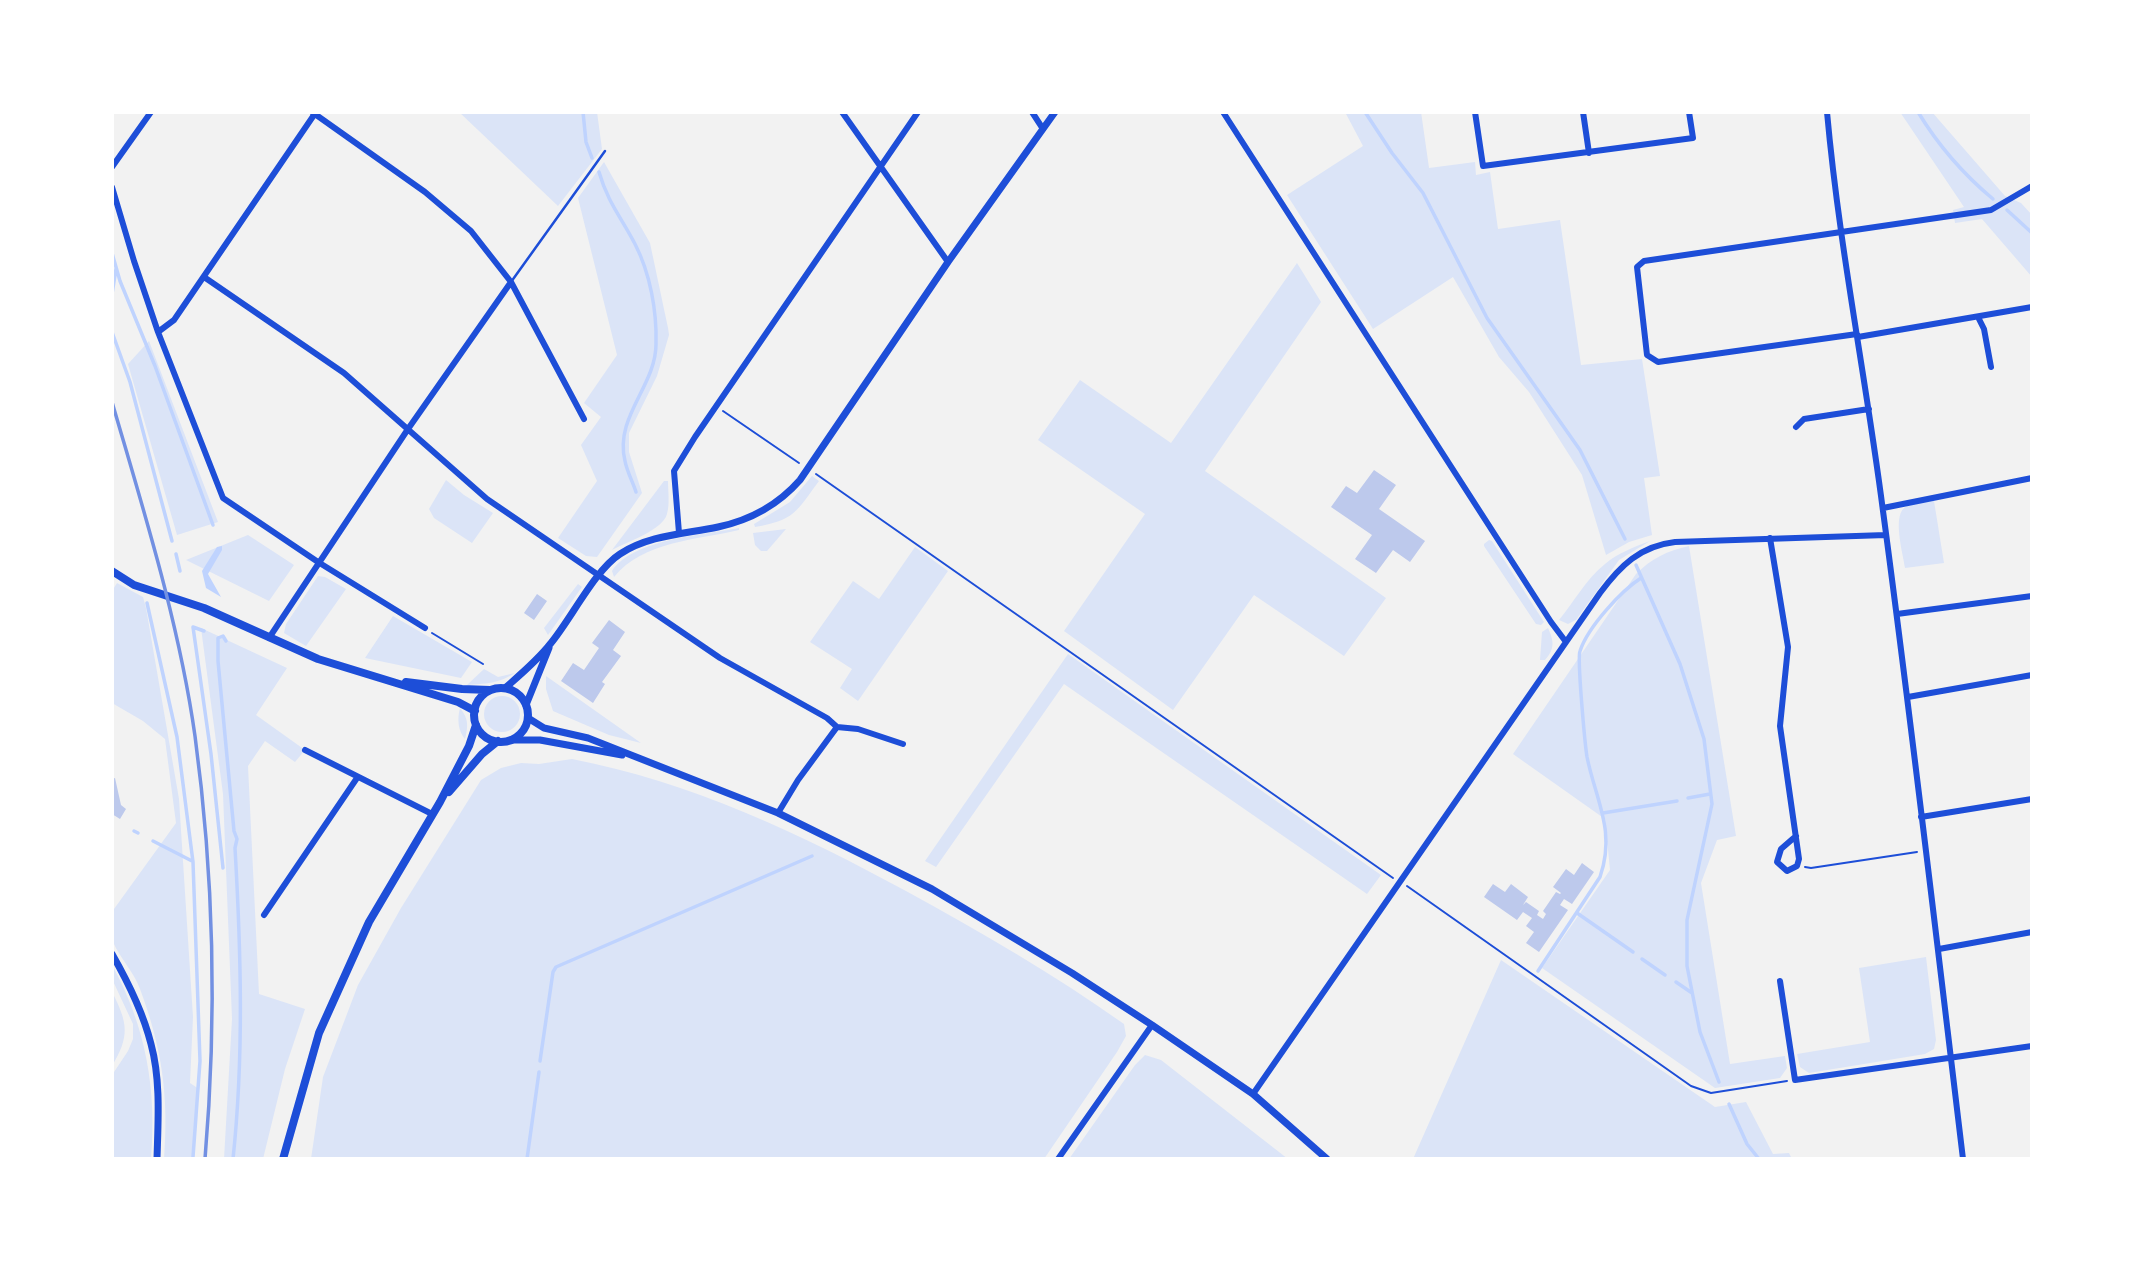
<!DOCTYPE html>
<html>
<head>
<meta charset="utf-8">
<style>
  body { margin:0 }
  #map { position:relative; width:2144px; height:1271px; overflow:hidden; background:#f2f2f2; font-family:"DejaVu Sans",sans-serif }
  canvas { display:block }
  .frame { position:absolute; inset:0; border:114px solid #fff; pointer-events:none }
</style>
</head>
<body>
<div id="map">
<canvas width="2144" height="1271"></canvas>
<div class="frame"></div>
</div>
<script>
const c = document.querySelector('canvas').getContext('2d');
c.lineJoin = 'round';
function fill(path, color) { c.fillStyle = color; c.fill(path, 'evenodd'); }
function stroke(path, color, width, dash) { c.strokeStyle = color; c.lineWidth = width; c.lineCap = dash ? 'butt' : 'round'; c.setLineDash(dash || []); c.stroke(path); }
fill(new Path2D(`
  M 459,112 L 597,112 L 602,149 L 558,206 Z
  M 1345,112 L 1421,112 L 1429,168 L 1475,162 L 1476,175 L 1490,172 L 1498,229 L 1560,220 L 1581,365 L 1642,359 L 1660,476 L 1644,478 L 1652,535 L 1629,542 L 1606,555 L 1582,475 L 1529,392 L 1499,357 L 1453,277 L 1373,329 L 1287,195 L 1363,146 Z
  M 1900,112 L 1932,112 L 2005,196 L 2021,203 L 2032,215 L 2032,277 L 1982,219 L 1955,223 L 1953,210 L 1964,207 Z
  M 604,162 L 650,243 L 668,328 L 669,335 L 657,376 L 629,433 L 629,452 L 642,493 L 597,557 L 586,556 L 558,538 L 597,481 L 581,445 L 601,417 L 584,403 L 617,355 L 578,198 Z
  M 1297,263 L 1321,302 L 1205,471 L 1386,598 L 1344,656 L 1254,595 L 1173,710 L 1064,631 L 1145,514 L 1038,440 L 1080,380 L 1171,443 Z
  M 149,341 L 218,522 L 177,535 L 128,364 Z
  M 812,476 L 819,481 C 796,512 795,520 755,527 L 754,524 L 790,502 Z
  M 446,480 L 464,495 L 493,513 L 472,543 L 434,518 L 429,509 Z
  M 664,481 L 668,481 C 668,491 670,504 667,514 C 663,530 627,542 612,550 Z
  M 1934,501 L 1944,563 L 1905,568 C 1903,553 1891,513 1907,506 C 1915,502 1926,502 1934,501 Z
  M 739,528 L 739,530 C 697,540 643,541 614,577 L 612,571 C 633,539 703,535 739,528 Z
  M 786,529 L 767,551 L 761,551 L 755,545 L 753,533 Z
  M 248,535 L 294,565 L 269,601 L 186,560 Z
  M 1489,540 L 1492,541 L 1544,622 L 1541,625 L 1536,624 L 1484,546 L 1484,544 Z
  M 1650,541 L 1619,560 L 1576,620 L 1568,624 L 1559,620 C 1574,602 1586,579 1605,564 C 1618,553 1634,547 1650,541 Z
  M 1689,546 L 1736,836 L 1717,840 L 1701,883 L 1730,1064 L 1785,1056 L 1787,1068 L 1780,1078 L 1715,1088 L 1542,968 L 1610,870 L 1605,819 L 1513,754 L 1636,574 C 1652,558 1667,551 1689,546 Z
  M 915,547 L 948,571 L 858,701 L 840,688 L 852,669 L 810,642 L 853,581 L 879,599 Z
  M 318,576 L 325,577 L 346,589 L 306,646 L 284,633 L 286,624 Z
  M 117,583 L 143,597 L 146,608 L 179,799 L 193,1017 L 190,1083 L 199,1089 L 193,1159 L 164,1159 C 169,1096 162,1048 140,989 C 134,972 120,958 113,942 C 110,933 112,919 112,909 L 114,909 L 176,823 L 165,739 L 143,721 L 112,703 L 112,591 Z
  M 578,584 L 582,587 L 548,635 L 544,628 Z
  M 393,616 L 472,662 L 461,678 L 365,658 Z
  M 201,628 L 287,668 L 256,715 L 305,750 L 295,762 L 265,741 L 248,766 L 259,994 L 305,1009 L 285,1069 L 263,1159 L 224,1159 L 232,1019 L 223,794 Z
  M 1548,628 C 1554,641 1555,649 1545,660 L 1540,660 L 1542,632 Z
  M 1068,654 L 1381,875 L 1367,894 L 1064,684 L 936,867 L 925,861 Z
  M 484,669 L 498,677 L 515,673 C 500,683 485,684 467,685 Z
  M 546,676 L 641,743 L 609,735 L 553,711 L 546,689 Z
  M484 714a18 18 0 1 1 36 0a18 18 0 1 1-36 0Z
  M 460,708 C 469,719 468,726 465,739 C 458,731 457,719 460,708 Z
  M 572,759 C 691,782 801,834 906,891 C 981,932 1055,975 1124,1024 L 1126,1036 L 1117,1052 L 1044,1159 L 311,1159 L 323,1077 L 358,985 L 401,908 L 481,780 L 501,768 L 521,763 L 539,764 Z
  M 1926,957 L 1936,1040 L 1934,1049 L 1925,1054 L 1809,1073 L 1800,1067 L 1797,1054 L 1870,1042 L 1859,968 Z
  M 1501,960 L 1715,1107 L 1746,1102 L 1773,1154 L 1789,1153 L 1792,1159 L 1413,1159 Z
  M 112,965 C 146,1026 157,1090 151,1159 L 112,1159 L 112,1075 L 128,1051 L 133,1039 L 133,1024 L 112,979 Z
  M 112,992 C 128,1023 130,1036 112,1066 Z
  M 1145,1055 L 1161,1060 L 1288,1159 L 1069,1159 L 1135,1065 Z`), '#dbe4f7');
fill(new Path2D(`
  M 222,546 L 222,550 L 208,574 L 221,597 L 206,588 L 202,571 L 217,547 Z`), '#bfd3fe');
stroke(new Path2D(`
  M 583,112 L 586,142 L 592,158
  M 1365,112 L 1392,153 L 1423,193 L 1487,318 L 1580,450 L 1625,539
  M 1918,112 C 1938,145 1963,174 1993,199
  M 599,172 C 608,203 621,217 635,244 C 650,273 657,311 656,344 C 656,386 614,417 625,461 C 627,472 633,482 636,492
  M 2007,210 L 2032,233
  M 112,253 L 120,281 L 155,366 L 213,525
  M 112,294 L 116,269
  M 112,332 L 130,382 L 172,541
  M 176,554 L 180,571
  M 1636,565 L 1680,664 L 1704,739 L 1712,804 L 1687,920 L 1687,966 L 1700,1032 L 1719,1082
  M 147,603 L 177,737 L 193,862 L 200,1061 L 193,1157
  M 204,631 L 193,627 L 211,754 L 223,868
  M 226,641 L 223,636 L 218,638 L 218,661 L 234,831 L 237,839 L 235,848 C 241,952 244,1056 233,1159
  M 1688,798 L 1710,794
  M 1603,813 L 1677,801
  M 134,831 L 138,833
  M 153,841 L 192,861
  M 1577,913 L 1633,952
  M 1642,959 L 1665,975
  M 1538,971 L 1600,877 C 1616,831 1596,801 1587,757 C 1585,744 1577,659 1580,651 C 1588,627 1621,591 1641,578
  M 1676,982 L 1692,993
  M 540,1061 L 553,972 L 556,967 L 812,856
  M 1729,1104 L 1747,1144 L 1759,1159
  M 527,1159 L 539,1072`), '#bfd3fe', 3.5);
fill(new Path2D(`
  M 1374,470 L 1396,485 L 1379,509 L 1425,541 L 1410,562 L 1393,550 L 1376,573 L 1355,559 L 1372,535 L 1331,507 L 1346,486 L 1357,493 Z
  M 537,594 L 547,601 L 534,620 L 524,613 Z
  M 609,620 L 625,632 L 613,650 L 621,656 L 602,682 L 605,684 L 593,703 L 561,681 L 573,663 L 584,670 L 599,648 L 592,643 Z
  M 115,778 L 121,805 L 126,809 L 120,819 L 112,814 L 112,779 Z
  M 1582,863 L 1594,872 L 1572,904 L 1564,899 L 1560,905 L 1568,910 L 1539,952 L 1526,943 L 1534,932 L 1526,926 L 1532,918 L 1523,912 L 1517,920 L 1484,897 L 1493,884 L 1505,892 L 1511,884 L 1528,897 L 1523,905 L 1526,902 L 1539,911 L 1537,915 L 1543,919 L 1546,914 L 1543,911 L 1556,892 L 1560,894 L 1561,893 L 1553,887 L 1566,869 L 1574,875 Z`), '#bdc9ec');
stroke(new Path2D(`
  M 723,411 L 799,463
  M 816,474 L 1393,878
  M 432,633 L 483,664
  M 1805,867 L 1811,868 L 1917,852
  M 1407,886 L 1691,1086 L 1711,1093 L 1787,1081`), '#1d4ed8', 2);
stroke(new Path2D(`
  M 511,282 L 605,151`), '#1d4ed8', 2.5);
stroke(new Path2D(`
  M 312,112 L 425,192 L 471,231 L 511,282 L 584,419
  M 842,112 L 948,262
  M 1032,112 L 1043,129
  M 1223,112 L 1551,622 L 1566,642
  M 1475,112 L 1483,166 L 1693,138 L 1689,112
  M 1583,112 L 1589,153
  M 1827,112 C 1839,246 1866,378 1883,511 C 1912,727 1937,943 1963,1159
  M 112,167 L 151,112
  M 112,187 L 134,261 L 158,332 L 223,498 L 318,562 L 425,628
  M 204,277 L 344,373 L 487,499 L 720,658 L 827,718 L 837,727
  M 1978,317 L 1984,329 L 1991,367
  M 158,332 L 174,320 L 316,112
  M 1857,334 L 1658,362 L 1647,355 L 1637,267 L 1644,261 L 1991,210 L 2032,186
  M 1858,337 L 2032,307
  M 1796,427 L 1804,419 L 1869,409
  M 1883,508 L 2032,478
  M 679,533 L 674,471 L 695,437 L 918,112
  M 1770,538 L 1788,647 L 1780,726 L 1799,859 L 1797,866 L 1787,871 L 1777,862 L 1781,849 L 1796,836
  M 1897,614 L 2032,596
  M 269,638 L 408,429 L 511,282
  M 1908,697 L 2032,675
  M 305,750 L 432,814
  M 778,813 L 798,780 L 837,727 L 858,729 L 903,744
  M 1921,817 L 2032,799
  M 264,915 L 357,778
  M 1939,949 L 2032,932
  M 1780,981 L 1795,1080 L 2032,1046
  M 1253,1094 L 1600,593 C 1620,566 1640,546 1675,542 L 1886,535
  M 1058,1159 L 1152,1025`), '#1d4ed8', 6);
stroke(new Path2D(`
  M 505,688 C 521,674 538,660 551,643 C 571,619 595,570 620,554 C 649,535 685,534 718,527 C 751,520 778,505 800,480 L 948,262 L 1055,112
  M 526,705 L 549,648
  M 528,718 L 544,728 L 588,738 L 778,813 L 932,889 L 1072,973 L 1152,1025 L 1253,1094 L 1327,1159
  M 511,740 L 540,740 L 622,755
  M 112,954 C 128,982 143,1012 151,1044 C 161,1081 158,1121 157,1159`), '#1d4ed8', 7);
stroke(new Path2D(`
  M 112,571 L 134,585 L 204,608 L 318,659 L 458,702 L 475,711
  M 406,682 L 462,689 L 490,690
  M474 715a27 27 0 1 1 54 0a27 27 0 1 1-54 0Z
  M 449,792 L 482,754 L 498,741
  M 283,1159 L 319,1033 L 369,922 L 440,802 L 469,746 L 476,725`), '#1d4ed8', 8);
stroke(new Path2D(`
  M 112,402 C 144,512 179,623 195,736 C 214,876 217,1018 205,1159`), '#7290e2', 3.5);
</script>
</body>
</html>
